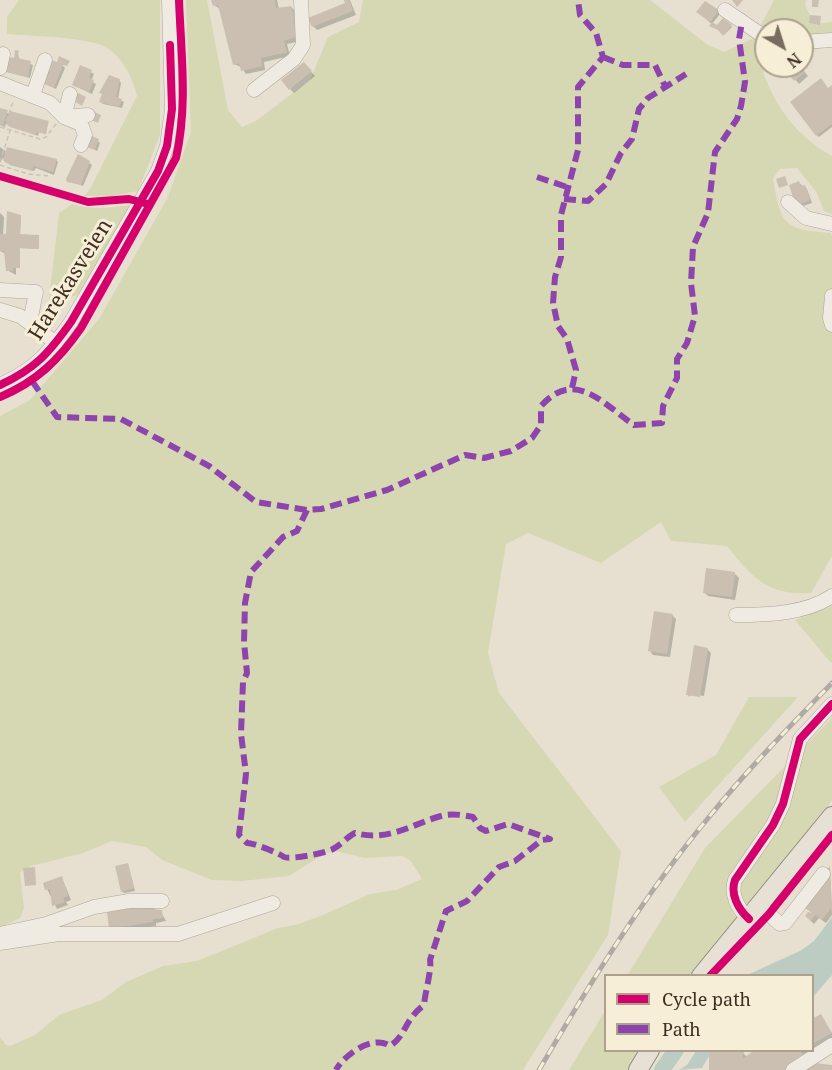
<!DOCTYPE html>
<html>
<head>
<meta charset="utf-8">
<style>
  body { margin:0 }
  #map { position:relative; width:832px; height:1070px; overflow:hidden; background:#e7e0d1; font-family:"Noto Serif",serif }
  canvas { display:block }
  .legend { position:absolute; left:604px; top:974px; width:210px; height:78px; box-sizing:border-box; background:#f7eed8; border:2px solid #ada18e; margin:0; padding:8px 10px; list-style:none; font-size:18px; color:#3d2e20 }
  .legend li { display:flex; align-items:center; gap:12px; height:30px }
  .legend b { width:30px; border:2px solid #ada18e }
  .north { position:absolute; left:754px; top:18px; width:60px; height:60px; box-sizing:border-box; background:#f7eed8; border:2px solid #ada18e; border-radius:50%; rotate:141deg; font-size:16px; font-weight:700; line-height:24px; text-align:center; color:#3d2e20 }
  .north::after { content:''; display:block; margin:auto; width:21px; height:27px; background:#786c5e; clip-path:polygon(50% 0,100% 100%,50% 72%,0 100%) }
</style>
</head>
<body>
<div id="map">
<canvas width="832" height="1070"></canvas>
<ul class="legend">
<li><b style="height:8px;background:#d6006c"></b>Cycle path</li>
<li><b style="height:8px;background:#8e44ad"></b>Path</li>
</ul>
<div class="north">N</div>
</div>
<script>
const c = document.querySelector('canvas').getContext('2d');
c.lineJoin = 'round';
function fill(path, color) { c.fillStyle = color; c.fill(path, 'evenodd'); }
function stroke(path, color, width, dash) { c.strokeStyle = color; c.lineWidth = width; c.lineCap = dash ? 'butt' : 'round'; c.setLineDash(dash || []); c.stroke(path); }
function write(font, color, halo, rows, align = 'center') {
  c.font = font + ' "Noto Serif",serif'; c.lineWidth = 6; c.setLineDash([]); c.textBaseline = 'middle'; c.strokeStyle = halo; c.fillStyle = color; for (const [text, x, y, turn = 0] of rows) {
    c.save(); c.translate(x, y); c.rotate((+turn || 0) * Math.PI / 180); c.textAlign = isNaN(turn) ? turn : align; if (halo) c.strokeText(text, 0, 0); c.fillText(text, 0, 0); c.restore();
  }
}
fill(new Path2D(`
  M 19,0 L 160,0 L 160,135 L 138,191 L 113,196 L 84,196 L 90,189 L 137,96 C 132,78 125,61 109,49 C 94,37 28,36 7,34 L 7,17 Z
  M 186,0 L 207,0 L 228,110 L 242,127 L 256,121 L 310,80 L 328,37 L 359,22 L 363,0 L 650,0 L 708,45 L 724,52 L 754,38 L 774,0 L 806,0 L 805,6 L 815,24 L 832,22 L 832,47 L 802,51 L 802,30 L 766,30 L 766,65 L 763,72 C 777,110 797,136 832,156 L 832,214 L 824,211 L 817,193 L 797,168 L 780,169 L 773,178 C 781,224 782,229 830,233 L 832,236 L 832,556 L 811,593 C 766,595 754,579 727,546 L 671,541 L 661,522 L 601,563 L 528,533 L 506,544 L 488,653 L 499,693 L 621,851 L 608,935 L 523,1070 L 0,1070 L 0,1037 L 6,1045 L 10,1046 L 35,1035 L 59,1015 L 102,1000 L 126,982 L 163,966 L 197,961 L 278,928 L 299,924 L 323,915 L 370,894 L 396,890 L 422,879 L 410,860 L 402,856 L 365,858 L 335,851 L 324,854 L 289,876 L 242,881 L 212,880 L 162,860 L 146,847 L 112,841 L 83,853 L 31,866 L 20,872 L 24,908 L 20,918 L 0,927 L 0,416 L 30,400 L 99,319 L 168,197 L 191,132 Z
  M 72,204 C 93,210 110,208 131,205 L 78,294 L 48,308 L 59,213 Z
  M 832,606 L 832,662 L 831,663 L 795,620 Z
  M 749,697 L 798,697 L 685,822 L 659,787 L 716,755 Z
  M 832,718 L 832,800 L 805,840 L 716,942 L 692,975 L 627,976 L 705,848 Z
  M 605,1011 L 606,1050 L 640,1051 L 628,1070 L 569,1070 Z`), '#d6d7b3');
fill(new Path2D(`
  M 832,917 L 832,975 L 813,997 L 812,976 L 747,975 L 800,951 L 814,941 Z
  M 696,1051 L 712,1051 L 702,1068 L 679,1070 L 687,1065 Z`), '#bcccc2');
fill(new Path2D(`
  M 217,0 L 277,0 L 279,9 L 291,7 L 295,11 L 301,41 L 287,44 L 290,56 L 264,62 L 265,70 L 246,74 L 241,67 L 234,64 L 221,9 L 215,6 Z
  M 345,0 L 350,0 L 356,15 L 317,30 L 313,26 L 347,4 Z
  M 705,3 L 720,14 L 712,24 L 717,28 L 723,20 L 732,27 L 724,35 L 698,12 Z
  M 18,53 L 19,60 L 33,65 L 30,78 L 3,71 Z
  M 59,62 L 65,68 L 56,89 L 43,83 Z
  M 784,66 L 800,66 L 808,76 L 799,84 Z
  M 81,67 L 94,74 L 91,81 L 96,84 L 92,94 L 73,85 Z
  M 307,67 L 315,76 L 294,93 L 290,89 Z
  M 119,80 L 121,83 L 118,99 L 124,102 L 122,108 L 103,104 L 101,102 Z
  M 832,87 L 832,127 L 819,137 L 817,135 Z
  M 0,109 L 11,115 L 48,123 L 46,134 L 39,132 L 38,136 L 7,122 L 5,127 L 0,125 Z
  M 98,141 L 100,143 L 97,151 L 86,145 Z
  M 0,147 L 7,152 L 56,160 L 58,162 L 54,175 L 36,168 L 34,171 L 10,165 L 3,158 L 0,163 Z
  M 79,156 L 92,165 L 83,186 L 69,181 Z
  M 799,183 L 807,189 L 812,203 L 800,207 Z
  M 0,213 L 4,217 L 3,236 L 8,236 L 21,217 L 20,236 L 39,237 L 39,249 L 20,248 L 20,268 L 16,268 L 16,275 L 7,270 L 6,254 L 0,251 Z
  M 735,574 L 739,578 L 735,600 L 708,596 L 704,592 Z
  M 672,615 L 676,619 L 670,657 L 653,655 L 650,651 Z
  M 707,649 L 711,653 L 704,696 L 690,694 L 690,697 L 687,694 Z
  M 128,864 L 135,891 L 124,893 L 122,891 Z
  M 830,869 L 832,915 L 826,923 L 819,918 L 814,924 L 809,919 L 808,914 L 815,916 L 807,908 L 831,876 L 827,873 Z
  M 62,878 L 71,900 L 66,902 L 68,905 L 57,909 L 47,889 Z
  M 150,907 L 161,912 L 166,921 L 156,923 L 156,926 L 115,932 L 111,928 Z
  M 821,1016 L 832,1033 L 832,1038 L 812,1049 L 812,1021 Z
  M 758,1050 L 811,1050 L 803,1055 L 794,1070 L 710,1070 L 743,1053 L 747,1057 Z`), '#0003');
stroke(new Path2D(`
  M 662,1070 L 676,1050`), '#bcccc2', 16);
fill(new Path2D(`
  M 211,0 L 275,0 L 276,8 L 291,6 L 299,36 L 284,41 L 287,52 L 261,58 L 262,66 L 241,71 L 239,63 L 233,65 L 218,5 L 213,6 Z
  M 344,0 L 349,0 L 353,11 L 312,27 L 308,18 L 345,3 Z
  M 732,0 L 743,0 L 737,7 Z
  M 812,0 L 819,0 L 818,7 L 812,7 Z
  M 705,1 L 719,10 L 710,22 L 696,12 Z
  M 810,15 L 821,16 L 820,25 L 809,23 Z
  M 723,18 L 732,25 L 723,36 L 718,30 L 709,26 L 712,22 L 717,25 Z
  M 15,50 L 19,51 L 17,58 L 31,61 L 28,77 L 2,71 L 5,56 L 14,58 Z
  M 59,56 L 70,61 L 67,66 L 63,65 L 54,88 L 42,83 L 51,60 L 57,62 Z
  M 304,62 L 312,71 L 289,90 L 281,80 Z
  M 80,65 L 92,70 L 89,78 L 94,80 L 89,92 L 72,85 Z
  M 782,66 L 800,66 L 805,72 L 794,81 Z
  M 109,75 L 120,79 L 116,97 L 122,99 L 119,107 L 99,102 L 102,94 L 99,93 Z
  M 821,78 L 828,88 L 832,85 L 832,124 L 816,136 L 790,102 Z
  M 78,93 L 86,97 L 82,106 L 74,101 Z
  M 0,108 L 8,110 L 3,125 L 0,124 Z
  M 90,110 L 101,115 L 98,123 L 87,118 Z
  M 10,111 L 49,121 L 45,134 L 37,132 L 35,135 L 10,127 L 6,124 Z
  M 89,135 L 99,139 L 95,150 L 84,146 Z
  M 7,147 L 57,159 L 53,172 L 33,166 L 32,171 L 6,163 L 3,160 Z
  M 78,154 L 90,161 L 81,185 L 67,182 L 66,179 Z
  M 785,176 L 788,185 L 779,188 L 776,179 Z
  M 799,181 L 801,186 L 805,185 L 810,200 L 796,206 L 789,185 Z
  M 7,211 L 21,215 L 20,234 L 39,235 L 39,249 L 20,248 L 20,268 L 13,268 L 13,271 L 6,271 L 4,251 L 0,251 L 0,234 L 6,234 Z
  M 706,568 L 735,572 L 732,597 L 703,593 Z
  M 654,611 L 673,614 L 667,654 L 648,651 Z
  M 694,645 L 708,648 L 700,697 L 686,695 Z
  M 128,863 L 134,888 L 121,892 L 115,866 Z
  M 830,866 L 832,907 L 822,920 L 815,915 L 811,921 L 805,916 L 808,912 L 812,913 L 805,908 L 830,874 L 825,873 Z
  M 35,867 L 36,885 L 25,886 L 23,868 Z
  M 62,876 L 68,896 L 63,898 L 65,902 L 52,906 L 50,889 L 45,890 L 43,883 Z
  M 151,905 L 151,909 L 162,910 L 163,918 L 153,919 L 153,922 L 109,929 L 107,912 Z
  M 821,1014 L 832,1033 L 812,1044 L 812,1019 Z
  M 712,1050 L 744,1052 L 742,1059 L 755,1050 L 800,1050 L 805,1058 L 785,1070 L 709,1070 L 709,1053 Z
  M 815,1063 L 832,1065 L 832,1070 L 801,1070 Z`), '#cbbfb2');
const minor = new Path2D(`
  M 725,10 L 766,38
  M 802,42 L 832,40
  M 0,68 L 3,54
  M 0,83 L 50,103 L 64,117 L 81,124 L 85,135 L 81,145
  M 254,90 L 294,59 L 303,45 L 301,0
  M 33,95 L 45,60
  M 64,117 L 70,94
  M 64,117 L 88,115
  M 788,202 L 806,218 L 832,224
  M 0,290 L 36,292 L 30,322
  M 832,296 L 830,318 L 832,325
  M 0,310 L 20,316 L 56,343
  M 0,385 C 35,369 49,353 71,322 L 158,171 L 167,146 L 172,109 L 169,0
  M 736,615 C 766,615 806,614 832,596
  M 760,906 L 780,924 L 785,923 L 823,874
  M 749,919 C 738,909 730,894 735,880 L 773,825 L 783,804 L 800,739 L 832,704
  M 0,934 L 46,924 L 94,907 L 129,901 L 162,901
  M 0,943 L 59,934 L 178,934 L 273,903
  M 793,1070 L 832,1045`);
const major = new Path2D(`
  M 701,976 L 832,816
  M 638,1070 L 650,1050`);
stroke(minor, '#ada599', 15);
stroke(major, '#928b80', 20);
stroke(new Path2D(`
  M 0,127 L 40,139 L 46,137 L 56,124
  M 4,128 L 13,102
  M 0,162 L 10,131
  M 0,165 L 28,174 L 50,176`), '#c8c2b9', 1.5, [4.5, 3]);
stroke(minor, '#efebe3', 14);
stroke(major, '#e6e1d4', 18);
const rail = new Path2D(`
  M 539,1070 C 590,983 645,894 709,817 C 747,770 790,726 832,683`);
stroke(rail, '#afaaa2', 5);
stroke(rail, '#f7eed8', 3, [9]);
stroke(new Path2D(`
  M 603,57 L 623,65 L 655,65 L 665,86
  M 537,177 L 567,187
  M 564,199 L 588,201 L 606,184 L 621,153 L 632,139 L 639,109 L 648,98 L 686,74
  M 32,381 L 57,417 L 121,419 L 209,466 L 256,502 L 307,510 L 321,509 L 387,490 L 465,455 L 484,458 L 511,451 L 532,438 L 541,425 L 541,406 C 575,368 603,404 634,425 L 662,423 L 663,406 L 677,378 L 677,359 L 687,343 L 695,316 L 691,283 L 693,247 L 708,213 L 715,152 L 737,119 L 741,106 L 745,82 L 739,39 L 742,22
  M 572,388 L 576,370 L 567,339 L 558,326 L 553,303 L 555,277 L 561,257 L 561,215 L 578,150 L 578,87 L 603,57 L 596,33 L 580,15 L 578,0
  M 307,510 L 297,531 L 283,537 L 251,572 L 245,603 L 244,642 L 247,673 L 243,682 L 241,734 L 246,774 L 239,835 L 247,843 C 254,843 279,853 284,857 C 289,860 327,853 333,849 C 341,845 347,837 355,833 C 389,842 412,824 441,816 C 451,813 463,815 473,817 L 480,828 L 486,831 L 508,824 L 550,839 L 542,840 L 515,861 L 499,867 L 467,901 L 446,911 L 430,960 C 432,969 425,993 424,1005 C 404,1020 406,1036 390,1046 C 373,1034 344,1055 336,1070`), '#8e44ad', 6, [12, 6]);
stroke(new Path2D(`
  M 0,176 L 88,202 L 129,199 L 148,204
  M 0,385 C 35,369 49,353 71,322 L 158,171 L 167,146 L 172,109 L 170,45
  M 0,397 C 36,382 59,360 81,328 L 176,158 C 188,106 181,53 179,0
  M 749,919 C 738,909 730,894 735,880 L 773,825 L 783,804 L 800,739 L 832,704
  M 710,976 L 769,914 L 832,835`), '#d6006c', 8);
write('21px', '#3d2e20', '#f7eed8', [
  ["Harekasveien",71,280,-58]
]);
</script>
</body>
</html>
